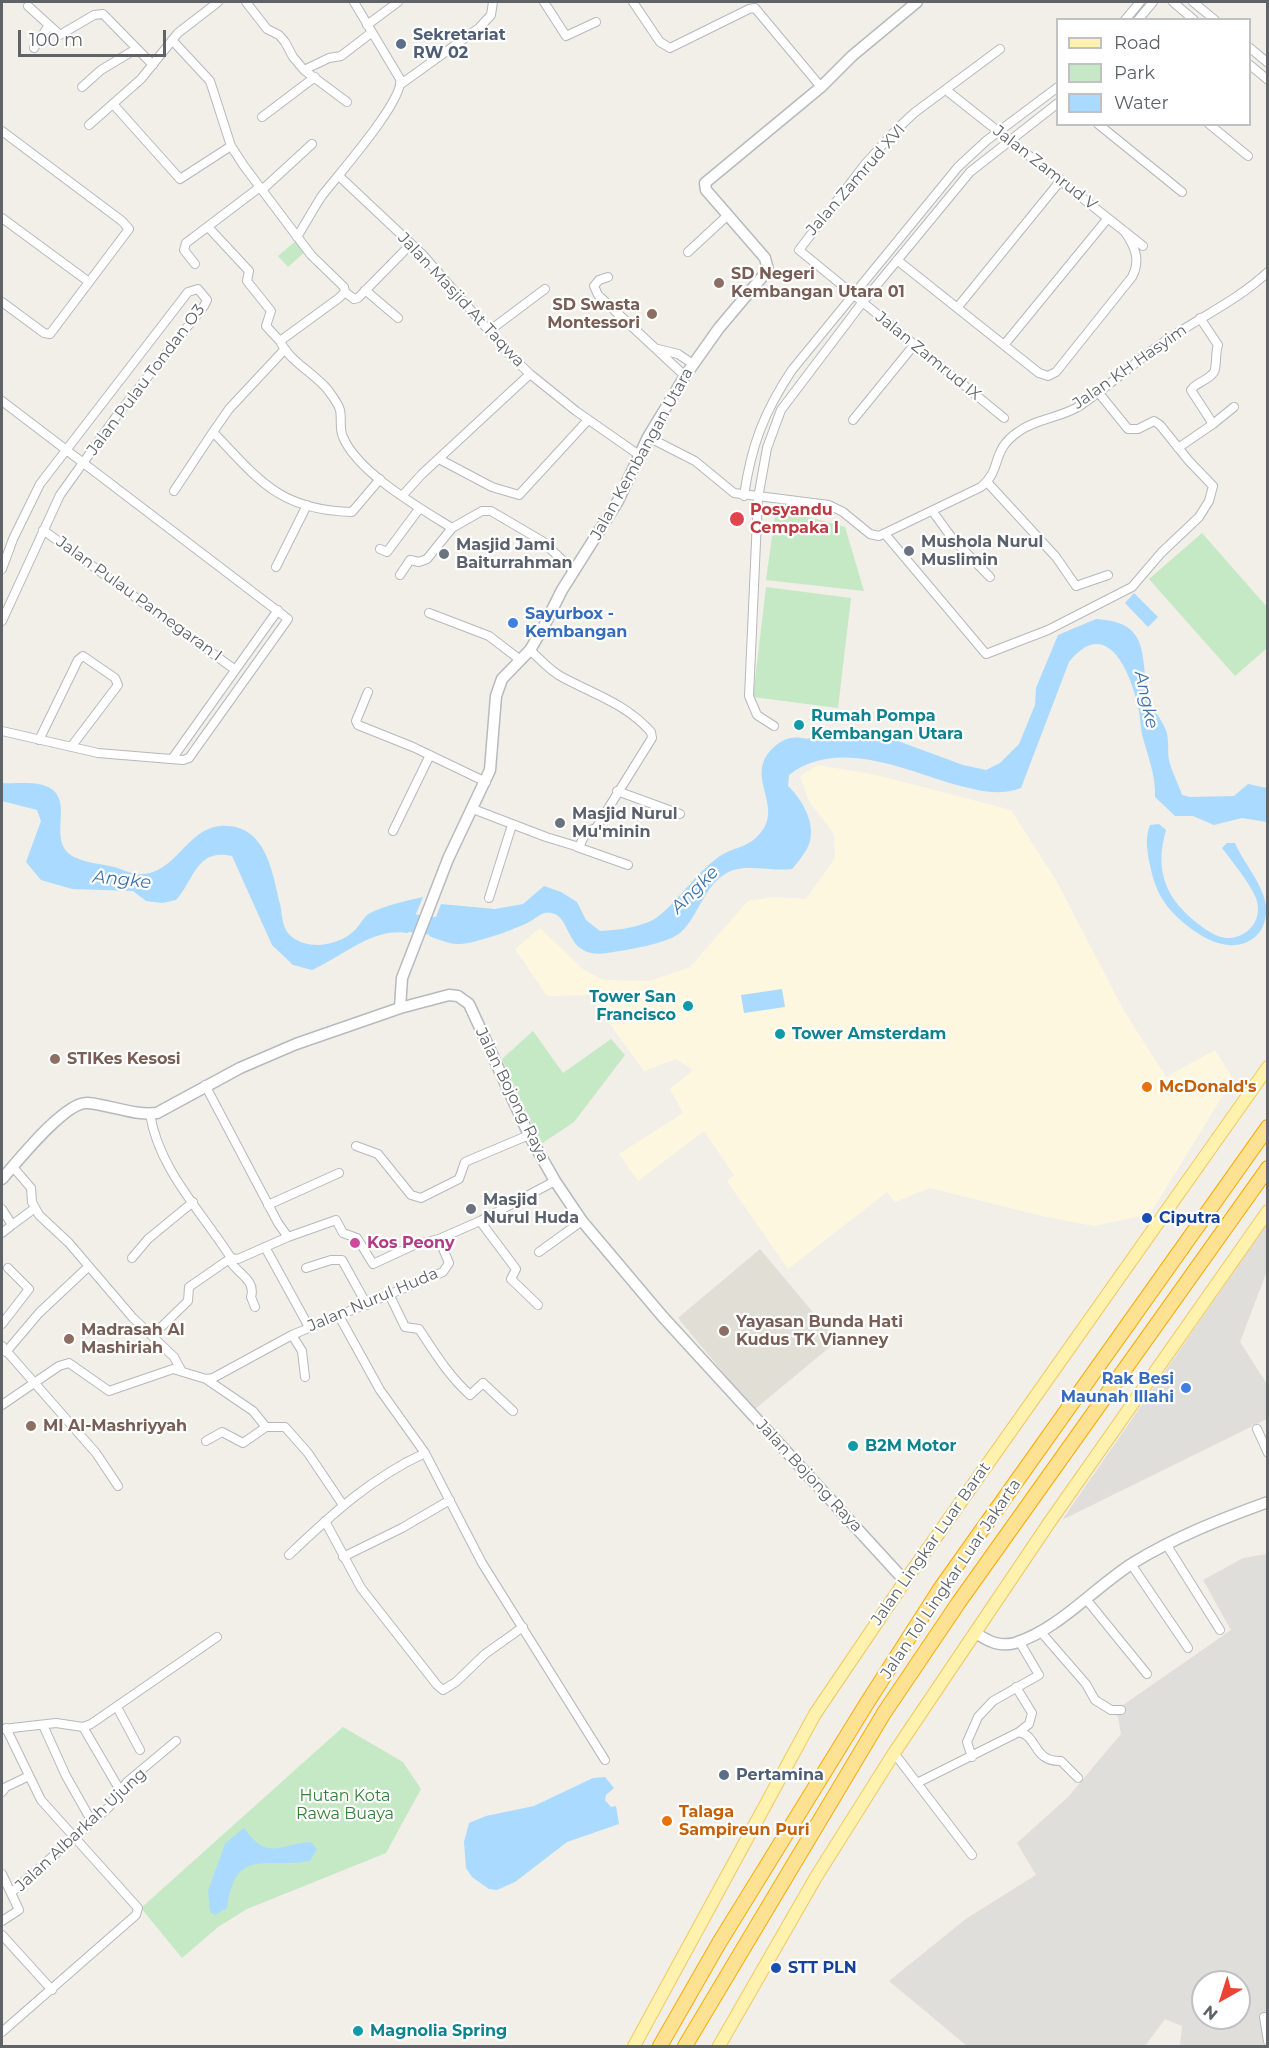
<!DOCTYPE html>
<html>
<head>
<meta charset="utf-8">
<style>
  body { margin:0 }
  #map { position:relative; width:1269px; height:2048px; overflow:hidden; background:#f1efe8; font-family:Montserrat,sans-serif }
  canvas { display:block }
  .frame { position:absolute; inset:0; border:3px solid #5f6368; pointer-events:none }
  .legend { position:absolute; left:1056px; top:18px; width:195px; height:108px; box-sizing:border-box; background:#fff; border:2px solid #bfc1c3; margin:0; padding:8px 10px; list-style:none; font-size:18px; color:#5f6368 }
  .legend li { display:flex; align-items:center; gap:12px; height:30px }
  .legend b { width:30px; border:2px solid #bfc1c3 }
  .north { position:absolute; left:1191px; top:1970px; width:60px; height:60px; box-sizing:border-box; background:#fff; border:2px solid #bfc1c3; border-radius:50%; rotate:219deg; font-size:16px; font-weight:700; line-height:24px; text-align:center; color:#5f6368 }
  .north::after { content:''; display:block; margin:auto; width:21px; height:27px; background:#ea4335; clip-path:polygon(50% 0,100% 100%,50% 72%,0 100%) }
  .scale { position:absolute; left:18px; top:30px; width:148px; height:27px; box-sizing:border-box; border:3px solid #5f6368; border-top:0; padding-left:8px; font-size:18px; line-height:21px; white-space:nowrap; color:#5f6368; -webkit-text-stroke:4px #fff; paint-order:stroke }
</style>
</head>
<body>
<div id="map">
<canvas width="1269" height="2048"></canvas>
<div class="frame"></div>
<ul class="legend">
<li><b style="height:8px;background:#fff2af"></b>Road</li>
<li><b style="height:16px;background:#c5e8c5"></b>Park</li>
<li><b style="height:16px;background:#aadaff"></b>Water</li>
</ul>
<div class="north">N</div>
<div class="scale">100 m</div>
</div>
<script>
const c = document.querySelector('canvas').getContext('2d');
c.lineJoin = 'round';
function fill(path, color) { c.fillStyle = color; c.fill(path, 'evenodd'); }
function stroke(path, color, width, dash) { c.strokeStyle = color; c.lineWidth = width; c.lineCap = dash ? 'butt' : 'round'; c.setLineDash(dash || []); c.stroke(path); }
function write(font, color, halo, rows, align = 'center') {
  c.font = font + ' Montserrat,sans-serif'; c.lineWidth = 4.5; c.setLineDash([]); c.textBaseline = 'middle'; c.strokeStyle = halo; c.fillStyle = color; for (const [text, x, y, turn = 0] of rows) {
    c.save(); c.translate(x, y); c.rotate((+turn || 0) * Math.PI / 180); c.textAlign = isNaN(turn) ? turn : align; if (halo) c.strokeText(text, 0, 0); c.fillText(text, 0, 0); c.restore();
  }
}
fill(new Path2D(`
  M 818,765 L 876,775 L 1011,810 L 1057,882 L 1124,1011 L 1166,1077 L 1215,1050 L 1233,1079 L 1150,1214 L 1094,1226 L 1042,1216 L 930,1188 L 895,1202 L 887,1192 L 788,1269 L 727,1181 L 734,1175 L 704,1131 L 638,1181 L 619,1154 L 683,1113 L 670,1089 L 693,1070 L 676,1059 L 644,1071 L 589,995 L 547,996 L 515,949 L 540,928 L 584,970 L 603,980 L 650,981 L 690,967 L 748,901 L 773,897 L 806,899 L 835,858 L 834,834 L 809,801 L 800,776 Z`), '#fef7e0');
fill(new Path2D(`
  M 1267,1224 L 1267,1271 L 1240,1342 L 1267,1384 L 1267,1419 L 1062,1520 Z
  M 1267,1554 L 1267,2046 L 1180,2046 L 1182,2026 L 1165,2019 L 1145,2046 L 967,2046 L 889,1981 L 967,1918 L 1036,1875 L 1017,1843 L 1068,1797 L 1121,1734 L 1118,1717 L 1113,1712 L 1231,1630 L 1203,1580 L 1243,1558 ZM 1203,1982 L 1239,1982 L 1239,2018 L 1203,2018 Z`), '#e0deda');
fill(new Path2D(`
  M 760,1249 L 837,1341 L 754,1410 L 678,1318 Z`), '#e1ded6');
fill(new Path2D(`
  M 298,239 L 307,250 L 288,267 L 278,256 Z
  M 776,508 L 845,527 L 864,591 L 766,580 Z
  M 1202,533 L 1267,607 L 1267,648 L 1235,676 L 1149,579 Z
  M 766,587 L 851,598 L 838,708 L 753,697 Z
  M 533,1031 L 563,1073 L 611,1039 L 625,1055 L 574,1122 L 541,1144 L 502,1059 Z
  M 343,1727 L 403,1762 L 421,1789 L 386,1853 L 247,1909 L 218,1927 L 182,1958 L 141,1908 Z`), '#c5e8c5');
fill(new Path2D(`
  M 1134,593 L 1158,617 L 1148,627 L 1125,603 Z
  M 1096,619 C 1155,622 1138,661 1150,700 C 1153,710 1161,719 1165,728 C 1170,738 1167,750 1169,760 C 1172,773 1178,782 1182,795 L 1190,797 L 1234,796 L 1248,784 L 1267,788 L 1267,822 L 1242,818 L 1214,825 L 1193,816 L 1175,816 L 1155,797 C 1156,774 1147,755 1142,734 C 1140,723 1140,712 1137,702 C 1128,666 1105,617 1069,662 L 1021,788 C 997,797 977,790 953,784 C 903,769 836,738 789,775 L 788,786 C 802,799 815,822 810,841 C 808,850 798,862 792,869 C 772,872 742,862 725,874 C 703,888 699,915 681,932 C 668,944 626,950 607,953 C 560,960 575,909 545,913 C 539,914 531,922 525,924 C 510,931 476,943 460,944 C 450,945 438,939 429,936 L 441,904 L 495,909 L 523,904 L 544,886 L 561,892 L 577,902 L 586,920 L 600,931 C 618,930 636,928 653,920 C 671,910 696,873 716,859 C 734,845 750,850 764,828 C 780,801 744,774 774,747 C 786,737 793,736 808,739 L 820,730 L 862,738 L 898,741 L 963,765 L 986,770 L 1000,763 L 1019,744 L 1035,705 L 1036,688 L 1058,635 Z
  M 2,783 C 13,784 27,782 38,784 C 83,792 42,840 74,857 C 87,863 101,864 114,867 C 121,869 129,873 136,874 C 175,878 185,829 220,826 C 265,823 272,869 280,904 C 283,916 281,928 292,937 C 310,951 340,945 355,930 C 360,925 364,916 370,913 C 386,905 406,901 423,897 L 408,933 C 373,927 343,956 312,970 L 293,965 L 272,945 L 232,856 C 196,848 195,879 176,900 L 162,903 L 146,901 L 133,891 L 72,889 L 41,880 L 26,862 L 41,821 L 37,810 L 2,801 Z
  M 1159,824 L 1166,830 C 1154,872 1166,900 1201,926 C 1209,932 1220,939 1230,938 C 1251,936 1263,917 1256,898 C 1248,880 1233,863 1222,848 L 1227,843 L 1235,843 C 1244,864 1262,882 1266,905 C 1269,941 1237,954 1208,939 C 1192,931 1172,915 1163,900 C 1155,888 1152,874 1149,861 C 1147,847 1145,838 1150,825 Z
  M 782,989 L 785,1007 L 744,1013 L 741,995 Z
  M 605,1777 L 614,1788 L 606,1795 L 605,1800 L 611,1807 L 616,1806 L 619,1824 L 567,1842 L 515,1882 L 497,1890 L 489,1889 L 472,1877 L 466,1868 L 464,1842 L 469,1823 L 486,1816 L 534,1806 L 593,1778 Z
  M 244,1828 C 269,1862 278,1844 311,1842 L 317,1849 L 310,1861 C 265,1869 235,1846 227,1908 L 215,1915 L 210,1912 L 208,1891 L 225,1844 Z`), '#aadaff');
stroke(new Path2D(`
  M 388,920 L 456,929`), '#aadaff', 18);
const street = new Path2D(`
  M 246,2 L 267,29 L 279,35 L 285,42 L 293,57 L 304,70 L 347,102
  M 544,2 L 566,36 L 596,22
  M 633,2 L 660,42 L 670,48 L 749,9 L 755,8 L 821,87
  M 1173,2 L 1194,20
  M 1193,2 L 1215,20
  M 28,6 L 60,35 L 94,15 L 103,14 L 153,65
  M 1125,20 L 1140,2
  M 1138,20 L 1153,2
  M 367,25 L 398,2
  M 172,40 L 210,81 L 231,146 L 244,166 L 311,255 L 344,287 L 345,292 L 339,298 L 280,341 C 289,361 314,373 328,390 C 332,396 338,403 340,410 C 342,419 339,429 343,437 C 358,473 420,508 452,528 L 482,511 L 491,511 L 542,541 L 574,571
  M 34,48 L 49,25
  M 1250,48 L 1268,63
  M 1000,49 L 914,113 L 895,131 L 866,163 L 799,250 L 1004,418
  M 1250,65 L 1268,80
  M 304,70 L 329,58 L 341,56 L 371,33
  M 401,84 L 479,28 L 491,15 L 493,2
  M 82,87 L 101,70 L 136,49
  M 946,90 L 1143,246
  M 113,104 L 180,179 L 231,146
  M 262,117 L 315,77
  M 1098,124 L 1182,192
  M 1209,124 L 1248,156
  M 89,125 L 141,79 L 178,33 L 218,2
  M 2,131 L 122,221 L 129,229 L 50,334 L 44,333 L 2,302
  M 339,176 L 424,256 L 509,354 L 530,374 L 576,411 L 639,455
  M 262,190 L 312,144
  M 2,218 L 89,282
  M 208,227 L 249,271 L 247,281 L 271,311 L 266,326 L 280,341
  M 297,237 C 305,224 313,210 321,197 C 336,177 405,100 400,79 L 354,2
  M 688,252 L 728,215
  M 897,260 L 1039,373 L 1048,376 L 1056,372 L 1132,277 C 1141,260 1135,247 1125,232
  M 195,264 L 184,250 L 186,243 L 260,187
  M 608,277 L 599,280 L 594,286 L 598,295 L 685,376
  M 365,290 L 398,318
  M 345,292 L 354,299 L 358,298 L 411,244
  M 957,308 L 1061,180
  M 489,331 L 545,289
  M 1004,345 L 1108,218
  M 285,349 L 229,409 L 213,432 C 259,480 279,510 352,512 L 380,479
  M 658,349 L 678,354 L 693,364
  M 2,401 L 288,619 L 189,758 L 183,760 L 98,753 L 2,731
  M 853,420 L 914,345
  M 1213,424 L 1234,407
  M 648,437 L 695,461 L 734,493 L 829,505 L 843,512 L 870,534 L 879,536 L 981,487 C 1003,469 990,451 1018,432 C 1037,418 1062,418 1081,405 C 1110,385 1136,361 1165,341 C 1199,318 1238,300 1268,272
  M 1178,448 L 1213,424 L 1191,390 C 1196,382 1208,381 1214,372 C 1217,367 1215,353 1218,345 L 1200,318
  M 439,459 L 492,487 L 519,495 L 588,420
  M 987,482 L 1056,557 L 1076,586 L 1108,575
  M 174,491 L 213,432
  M 402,496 L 422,474 L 530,374
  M 744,496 C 751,446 764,412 792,370 L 958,167 L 986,141 L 1058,87
  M 933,512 L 952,538 L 990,577
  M 43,530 L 234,669
  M 885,534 L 986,654 L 1048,630 L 1132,587 L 1161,553 L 1199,517 L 1209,501 L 1213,486 L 1189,461 L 1160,425 L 1154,421 L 1138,429 L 1128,429 L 1098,392
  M 380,549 L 387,552 L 419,509
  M 276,567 L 307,505
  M 2,569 L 13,539 L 40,484 L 188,292 L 198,289 L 207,300 L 204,306 L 118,414 L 60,495 L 2,621
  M 400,575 L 410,560 L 419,562 L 427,559 L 452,528
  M 429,613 L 489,636 L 519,659
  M 368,692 L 356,721 L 358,725 L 413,747 L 486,782
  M 774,726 L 757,715 L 749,696 L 758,498 L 767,448 L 781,410 L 862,303 L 970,172 L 1058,103
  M 39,740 L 78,660 L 83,656 L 115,678 L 118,685 L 71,747
  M 172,759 L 278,610
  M 617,791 L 680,814
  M 473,809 L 546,837 L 579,847 L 586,832 L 596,828 L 652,738 L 651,732 C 625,703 595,695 562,677 C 550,671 540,659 530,650
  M 393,831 L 430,755
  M 577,847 L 628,865
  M 489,898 L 512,825
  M 205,1085 L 278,1223 L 288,1237 L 336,1220 L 343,1233 L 357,1238 L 373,1264 L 414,1245 L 439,1239 L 480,1221 L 555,1181
  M 150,1114 C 159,1170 202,1212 231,1258
  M 356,1146 L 378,1154 L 411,1195 L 421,1198 L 459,1179 L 465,1162 L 529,1135
  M 13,1167 L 31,1188 L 32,1202 L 39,1215 L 69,1243 L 133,1318 L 174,1357 L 181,1370
  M 268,1205 L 339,1173
  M 2,1209 L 12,1225 L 35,1208
  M 480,1221 L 516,1269 L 511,1279 L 538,1305
  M 2,1233 L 12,1225
  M 265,1247 L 309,1327
  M 539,1252 L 582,1221
  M 132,1258 L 148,1239 L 193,1202
  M 230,1261 C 238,1274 256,1280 251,1297 L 255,1307
  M 306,1268 L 331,1260 L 342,1260 L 367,1305
  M 390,1296 L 405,1327 L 419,1329 C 435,1353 448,1375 470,1395 L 483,1383 L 513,1411
  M 339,1316 L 380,1390 L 425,1453 L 482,1563 L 605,1760
  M 2,1324 L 29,1289 L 8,1268
  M 292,1335 L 302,1351 L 305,1377
  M 152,1336 L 188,1301 L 189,1287 L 231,1258 L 238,1259 L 288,1237
  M 2,1346 L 96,1453 L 118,1486
  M 6,1352 L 39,1313 L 88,1267
  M 206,1379 L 253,1411 L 266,1427 L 243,1443 L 222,1432 L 206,1441
  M 2,1405 L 59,1366 L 69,1363 L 109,1391 L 173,1369 L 206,1379 L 213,1378 L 292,1335 L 443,1272 L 449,1263 L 439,1239
  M 266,1427 L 285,1427 L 308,1453 L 343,1505
  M 1257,1429 L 1268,1453
  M 325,1521 L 361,1588 L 437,1685 L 443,1690 L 456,1682 L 485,1654 L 523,1627
  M 1166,1544 L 1220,1630
  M 289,1555 C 332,1514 371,1478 425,1453
  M 343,1557 L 402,1528 L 450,1500
  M 1131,1564 L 1188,1648
  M 1086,1599 L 1147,1674
  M 1040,1631 L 1086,1684 L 1095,1700 L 1111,1710 L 1121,1710
  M 1016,1687 L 1032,1713 L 1029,1724 L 1019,1732
  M 117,1707 L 140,1750
  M 43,1725 L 66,1776 L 91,1820
  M 83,1727 L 121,1792
  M 3,1729 L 56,1723 L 83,1727 L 91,1724 L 217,1637
  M 894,1753 L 972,1855
  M 972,1757 L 967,1742 L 978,1717 L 993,1701 L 1039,1675 L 1019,1641
  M 917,1783 L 1019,1732 C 1038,1736 1033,1762 1061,1761 L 1078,1778
  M 2,1792 L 6,1787 L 29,1776
  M 2,1874 L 19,1910 L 2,1921
  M 12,1892 L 109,1807 L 127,1782 L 176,1741
  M 2,1935 L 52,1990
  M 1264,2017 L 1268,2041
  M 2,2032 L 136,1915 L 138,1908 L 41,1800 L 6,1728`);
const secondary = new Path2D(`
  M 400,1008 L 402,978 L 448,859 L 490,770 L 496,696 L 502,679 L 530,650 L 543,628 L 562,590 L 618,501 L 648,437 L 685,376 L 719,328 L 768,270 L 765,258 L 706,190 L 705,183 L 821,87 L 852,56 L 917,2
  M 2,1179 C 17,1162 66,1100 88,1103 C 110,1105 135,1116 157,1113 L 240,1068 L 296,1044 L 400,1008 L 449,995 L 458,996 L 469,1004 L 529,1135 L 555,1181 L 582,1221 L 663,1317 L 905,1581
  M 976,1633 C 989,1642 1000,1647 1015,1643 C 1058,1630 1095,1587 1133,1563 C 1175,1537 1221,1519 1268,1502`);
const primary = new Path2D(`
  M 634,2046 L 815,1714 L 905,1581 L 1268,1067
  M 719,2046 L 816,1877 L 894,1753 L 1049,1523 L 1268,1211`);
const highway = new Path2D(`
  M 660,2046 L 719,1943 L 867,1703 L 940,1589 L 1268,1127
  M 685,2046 L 884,1713 L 959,1602 L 1268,1168`);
stroke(street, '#b5b8bc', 10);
stroke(secondary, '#b6babf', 13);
stroke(primary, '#f2c960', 14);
stroke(highway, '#f9ab00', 16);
stroke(street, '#fff', 8);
stroke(secondary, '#fff', 10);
stroke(primary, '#fff2af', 12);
stroke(highway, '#fde293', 14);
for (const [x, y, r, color] of [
  [401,44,6,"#5c6f8a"],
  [719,283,6,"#8d6e63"],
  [652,314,6,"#8d6e63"],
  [737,519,8,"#e0444e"],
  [909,551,6,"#6b7280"],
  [444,554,6,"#6b7280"],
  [513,623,6,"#3f7fe0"],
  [799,725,6,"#0f9aa8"],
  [560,823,6,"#6b7280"],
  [688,1006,6,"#0f9aa8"],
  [780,1034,6,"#0f9aa8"],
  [55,1059,6,"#8d6e63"],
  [1147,1087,6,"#e8710a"],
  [471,1209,6,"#6b7280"],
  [1147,1218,6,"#1a4fb4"],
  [355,1243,6,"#d1479c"],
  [724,1331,6,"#8d6e63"],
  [69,1339,6,"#8d6e63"],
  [1186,1388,6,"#3f7fe0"],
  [31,1426,6,"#8d6e63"],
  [853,1446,6,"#0f9aa8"],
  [724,1775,6,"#5c6f8a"],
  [667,1821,6,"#e8710a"],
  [776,1968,6,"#1a4fb4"],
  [358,2031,6,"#0f9aa8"]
]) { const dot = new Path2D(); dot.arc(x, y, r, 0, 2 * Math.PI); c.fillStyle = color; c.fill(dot); stroke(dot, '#fff', 2); }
write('bold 16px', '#4e5e75', '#fff', [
  ["Sekretariat",413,35],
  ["RW 02",413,53],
  ["Pertamina",736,1775]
], 'left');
write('16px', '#5f6368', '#fff', [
  ["Jalan Zamrud V",1045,168,38],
  ["Jalan Zamrud XVI",856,180,-49],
  ["Jalan Masjid At Taqwa",461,300,47],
  ["Jalan Zamrud IX",928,356,39],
  ["Jalan KH Hasyim",1130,367,-35],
  ["Jalan Pulau Tondan O3",146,380,-53],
  ["Jalan Kembangan Utara",642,454,-61],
  ["Jalan Pulau Pamegaran I",139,599,36],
  ["Jalan Bojong Raya",512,1095,64],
  ["Jalan Nurul Huda",373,1300,-23],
  ["Jalan Bojong Raya",809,1476,47],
  ["Jalan Lingkar Luar Barat",931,1544,-55],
  ["Jalan Tol Lingkar Luar Jakarta",951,1579,-56],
  ["Jalan Albarkah Ujung",81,1830,-43]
]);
write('bold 16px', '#785e54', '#fff', [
  ["SD Negeri",731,274],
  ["Kembangan Utara 01",731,292],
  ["SD Swasta",640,305,"right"],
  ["Montessori",640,323,"right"],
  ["STIKes Kesosi",67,1059],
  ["Yayasan Bunda Hati",736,1322],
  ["Kudus TK Vianney",736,1340],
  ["Madrasah Al",81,1330],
  ["Mashiriah",81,1348],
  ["MI Al-Mashriyyah",43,1426]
], 'left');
write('bold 16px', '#be3a42', '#fff', [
  ["Posyandu",750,510],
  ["Cempaka I",750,528]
], 'left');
write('bold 16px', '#5b616d', '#fff', [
  ["Mushola Nurul",921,542],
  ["Muslimin",921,560],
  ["Masjid Jami",456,545],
  ["Baiturrahman",456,563],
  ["Masjid Nurul",572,814],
  ["Mu'minin",572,832],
  ["Masjid",483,1200],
  ["Nurul Huda",483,1218]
], 'left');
write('bold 16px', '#366cbe', '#fff', [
  ["Sayurbox -",525,614],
  ["Kembangan",525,632],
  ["Rak Besi",1174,1379,"right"],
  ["Maunah Illahi",1174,1397,"right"]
], 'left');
write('bold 16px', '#0d838f', '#fff', [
  ["Rumah Pompa",811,716],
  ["Kembangan Utara",811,734],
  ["Tower San",676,997,"right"],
  ["Francisco",676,1015,"right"],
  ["Tower Amsterdam",792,1034],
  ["B2M Motor",865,1446],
  ["Magnolia Spring",370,2031]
], 'left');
write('bold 16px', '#c56008', '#fff', [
  ["McDonald's",1159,1087],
  ["Talaga",679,1812],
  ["Sampireun Puri",679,1830]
], 'left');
write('bold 16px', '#164399', '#fff', [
  ["Ciputra",1159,1218],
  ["STT PLN",788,1968]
], 'left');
write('bold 16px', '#b23c85', '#fff', [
  ["Kos Peony",367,1243]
], 'left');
write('16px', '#348238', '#fff', [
  ["Hutan Kota",345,1796],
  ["Rawa Buaya",345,1814]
]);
write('italic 18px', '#4174aa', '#fff', [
  ["Angke",1146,700,78],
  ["Angke",122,880,6],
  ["Angke",695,890,-45]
]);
</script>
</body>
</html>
